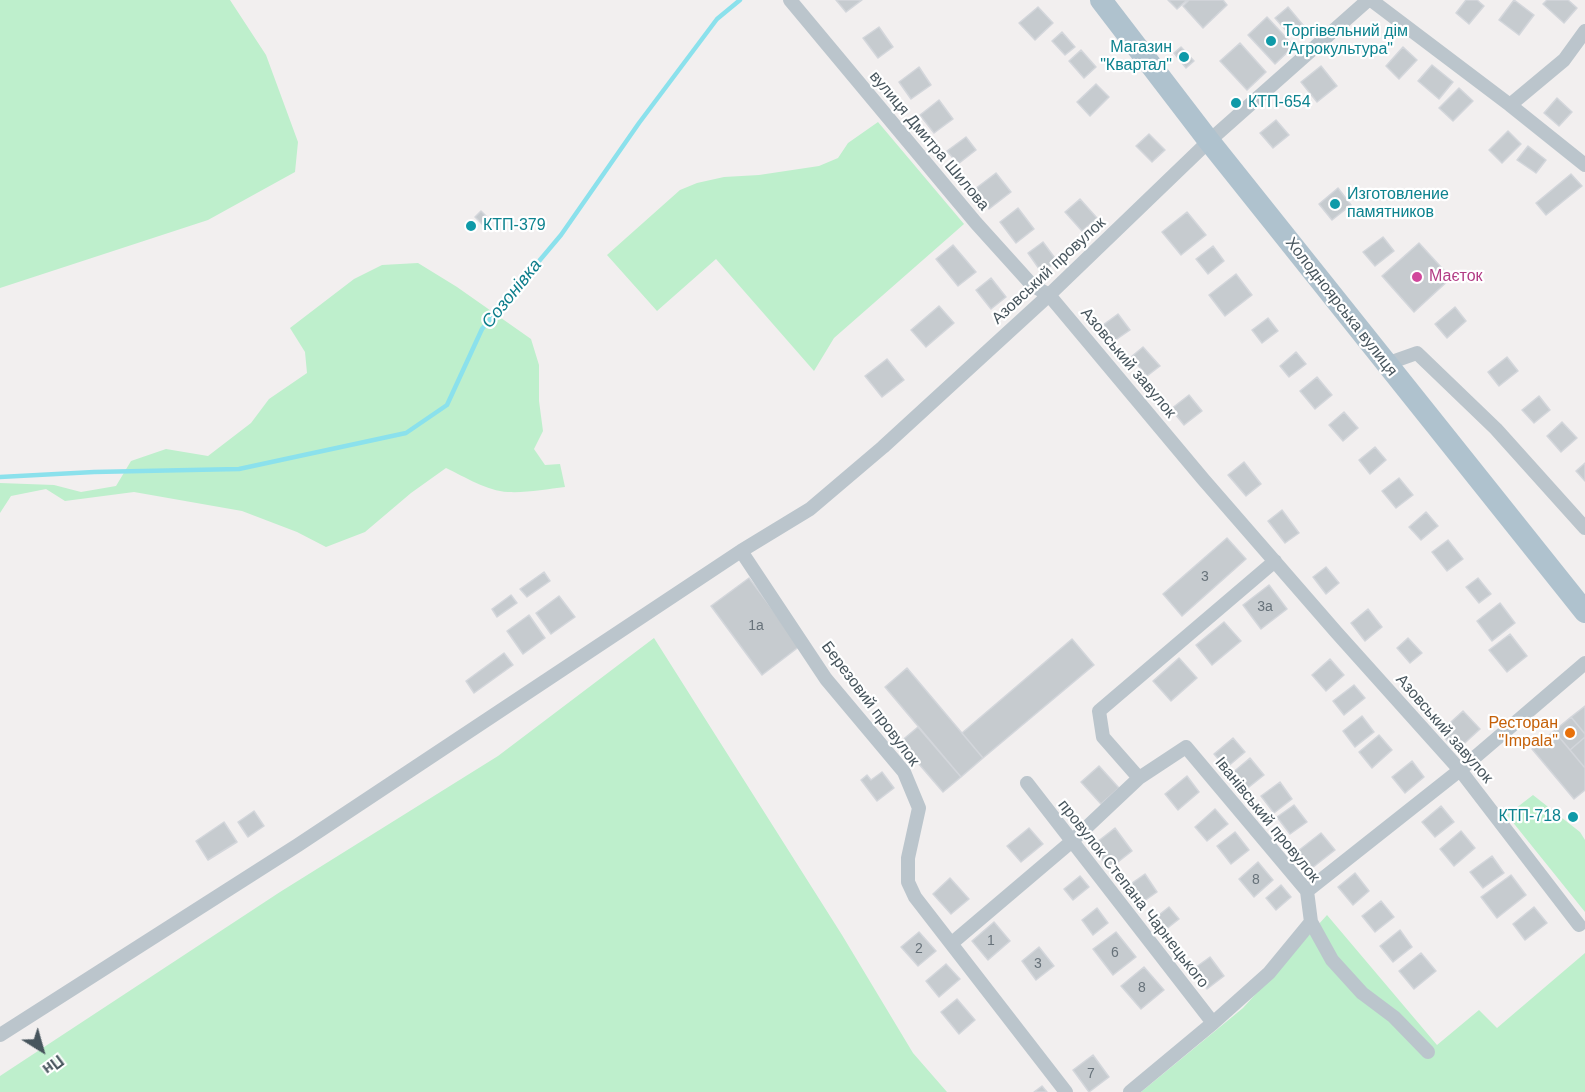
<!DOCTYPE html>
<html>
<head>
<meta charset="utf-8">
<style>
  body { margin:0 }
  #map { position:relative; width:1585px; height:1092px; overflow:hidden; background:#f2efef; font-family:Arial,sans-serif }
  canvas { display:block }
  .north { position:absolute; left:12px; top:1020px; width:60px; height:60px; -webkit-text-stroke:4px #fff; paint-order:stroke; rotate:143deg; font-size:16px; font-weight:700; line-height:24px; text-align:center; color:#47555d }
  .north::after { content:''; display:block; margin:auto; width:21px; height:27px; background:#47555d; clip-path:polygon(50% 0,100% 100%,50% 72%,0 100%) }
</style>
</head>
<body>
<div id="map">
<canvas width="1585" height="1092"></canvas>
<div class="north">Пн</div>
</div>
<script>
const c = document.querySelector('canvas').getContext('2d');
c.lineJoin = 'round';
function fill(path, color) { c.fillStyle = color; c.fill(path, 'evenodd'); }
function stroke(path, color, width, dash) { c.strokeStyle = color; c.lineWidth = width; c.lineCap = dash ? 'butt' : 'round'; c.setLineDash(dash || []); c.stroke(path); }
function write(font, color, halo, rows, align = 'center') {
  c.font = font + ' Arial,sans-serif'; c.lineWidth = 4.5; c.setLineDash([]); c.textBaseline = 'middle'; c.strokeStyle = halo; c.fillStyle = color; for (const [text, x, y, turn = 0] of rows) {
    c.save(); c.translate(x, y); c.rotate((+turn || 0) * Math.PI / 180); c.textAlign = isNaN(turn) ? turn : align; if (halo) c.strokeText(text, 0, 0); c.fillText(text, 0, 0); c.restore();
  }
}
fill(new Path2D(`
  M 0,0 L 230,0 L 266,55 L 298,142 L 295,172 L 208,220 L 0,288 Z
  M 878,122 L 964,224 L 834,338 L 814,371 L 716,259 L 657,311 L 607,255 L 680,190 L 697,183 L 724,177 L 759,175 L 819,166 L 838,158 L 848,143 Z
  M 418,263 L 457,287 L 531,339 L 539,365 L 539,401 L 543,431 L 534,449 L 545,465 L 560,464 L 565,487 C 547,489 527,493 508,492 C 487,491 465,477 446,468 L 411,493 L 365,532 L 326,547 L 297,532 L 242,511 L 134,492 L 65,501 L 46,489 L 11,496 L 0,513 L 0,483 L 54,485 L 81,492 L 116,486 L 131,461 L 166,449 L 208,456 L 251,423 L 269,399 L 307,373 L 305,352 L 290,328 L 354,279 L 382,265 Z
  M 654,638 L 842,935 L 913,1053 L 947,1092 L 0,1092 L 0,1076 L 280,892 L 498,756 Z
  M 1533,795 L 1580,832 L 1585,840 L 1585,912 L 1507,815 Z
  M 1327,915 L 1437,1045 L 1479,1010 L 1497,1028 L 1585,953 L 1585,1092 L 1141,1092 L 1243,1008 Z`), '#beefcc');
stroke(new Path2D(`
  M 0,477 L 94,472 L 239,469 L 406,433 L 447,405 L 482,329 L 561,235 L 639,123 L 717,19 L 740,0`), '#8be1ec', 4.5);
const building = new Path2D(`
  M 836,0 L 862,0 L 846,12 Z
  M 1168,0 L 1187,0 L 1177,9 Z
  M 1189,0 L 1223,0 L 1227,5 L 1203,28 L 1183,6 Z
  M 1466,0 L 1477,0 L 1484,6 L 1469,24 L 1456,13 Z
  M 1514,0 L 1534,15 L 1519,35 L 1499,20 Z
  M 1547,0 L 1568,0 L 1577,8 L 1564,23 L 1543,4 Z
  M 1038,7 L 1053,23 L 1035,40 L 1019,23 Z
  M 1288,7 L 1303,25 L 1290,35 L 1275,18 Z
  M 1267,17 L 1294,46 L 1275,64 L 1248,35 Z
  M 879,27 L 893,47 L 878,58 L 863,38 Z
  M 1062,32 L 1075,47 L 1065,55 L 1052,41 Z
  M 1240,43 L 1266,72 L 1247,90 L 1220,61 Z
  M 1181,47 L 1194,61 L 1186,68 L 1174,53 Z
  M 1403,47 L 1417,60 L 1399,79 L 1386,66 Z
  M 1081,50 L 1096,67 L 1084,78 L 1069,61 Z
  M 1432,65 L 1453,82 L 1439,99 L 1418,81 Z
  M 1321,66 L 1337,86 L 1317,102 L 1301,82 Z
  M 919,67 L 931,85 L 911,99 L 899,82 Z
  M 1096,84 L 1109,97 L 1090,116 L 1077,102 Z
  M 1459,88 L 1473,101 L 1453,121 L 1439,108 Z
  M 1237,98 L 1240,102 L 1235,107 L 1231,103 Z
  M 1557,98 L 1572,112 L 1559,126 L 1544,113 Z
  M 939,100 L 953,119 L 934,133 L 920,115 Z
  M 1276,120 L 1289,135 L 1273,148 L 1260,133 Z
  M 1508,131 L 1521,144 L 1502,163 L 1489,150 Z
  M 1149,134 L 1165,150 L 1152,162 L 1136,146 Z
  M 966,137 L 976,150 L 958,164 L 947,151 Z
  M 1528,146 L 1546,160 L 1536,173 L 1517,160 Z
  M 996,173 L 1011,192 L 989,209 L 975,189 Z
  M 1571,174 L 1582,186 L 1546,215 L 1536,203 Z
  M 1338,188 L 1351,205 L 1332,220 L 1319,204 Z
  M 1080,199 L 1097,218 L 1082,231 L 1065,212 Z
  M 1018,208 L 1034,229 L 1016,243 L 1000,222 Z
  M 481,211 L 489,219 L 483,225 L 475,217 Z
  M 1187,212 L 1206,235 L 1181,255 L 1162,232 Z
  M 472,222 L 475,226 L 470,230 L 466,227 Z
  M 1383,237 L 1394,251 L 1375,266 L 1363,252 Z
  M 1043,242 L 1057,261 L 1042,273 L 1028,253 Z
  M 1419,243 L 1451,278 L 1414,312 L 1382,276 Z
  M 953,245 L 976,272 L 958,286 L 936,259 Z
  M 1213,246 L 1224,261 L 1208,274 L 1196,259 Z
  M 1236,274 L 1252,295 L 1225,316 L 1209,295 Z
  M 991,278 L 1006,297 L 991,309 L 976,290 Z
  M 939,306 L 954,323 L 926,347 L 911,330 Z
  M 1455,307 L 1466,321 L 1447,338 L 1435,324 Z
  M 1118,314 L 1130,330 L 1114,341 L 1103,325 Z
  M 1268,318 L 1278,331 L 1262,343 L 1252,330 Z
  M 1143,347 L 1160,366 L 1147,376 L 1131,357 Z
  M 1296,352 L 1306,364 L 1289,377 L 1280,366 Z
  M 1507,357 L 1518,371 L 1499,386 L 1488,372 Z
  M 887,359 L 904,380 L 882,397 L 865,376 Z
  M 1317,377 L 1332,395 L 1315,409 L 1300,391 Z
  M 1189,395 L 1202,411 L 1184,425 L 1171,409 Z
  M 1539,396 L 1550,410 L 1534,423 L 1522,410 Z
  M 1344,412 L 1358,428 L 1343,441 L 1329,425 Z
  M 1562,422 L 1577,438 L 1561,452 L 1547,436 Z
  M 1375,447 L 1386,460 L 1370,474 L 1359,460 Z
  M 1244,462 L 1261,484 L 1246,496 L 1228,475 Z
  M 1585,463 L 1585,481 L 1576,471 Z
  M 1399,478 L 1413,495 L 1396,508 L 1382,491 Z
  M 1282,510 L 1299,533 L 1285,543 L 1268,521 Z
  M 1426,512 L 1438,526 L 1421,540 L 1409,527 Z
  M 1227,538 L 1246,559 L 1182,616 L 1163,594 Z
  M 1448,540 L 1463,559 L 1447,571 L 1432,552 Z
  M 1326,567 L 1339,583 L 1326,594 L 1313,577 Z
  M 544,572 L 550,581 L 527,597 L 520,589 Z
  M 749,578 L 800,646 L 762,675 L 711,606 Z
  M 1478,578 L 1491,594 L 1479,603 L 1466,587 Z
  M 1269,585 L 1287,609 L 1261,629 L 1243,605 Z
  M 511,595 L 517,603 L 497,617 L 492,609 Z
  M 559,596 L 575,617 L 551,634 L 536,613 Z
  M 1500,603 L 1515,623 L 1492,641 L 1477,621 Z
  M 1368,609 L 1382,627 L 1365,641 L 1351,623 Z
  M 529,615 L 545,638 L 523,654 L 507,631 Z
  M 1224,622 L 1241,641 L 1212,665 L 1196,645 Z
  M 1510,634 L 1527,656 L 1507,672 L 1489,650 Z
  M 1408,638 L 1422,653 L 1410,663 L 1397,648 Z
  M 1072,639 L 1094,665 L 983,758 L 962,733 Z
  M 504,653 L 513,665 L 474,693 L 466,681 Z
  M 1179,658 L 1197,678 L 1171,701 L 1153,681 Z
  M 1330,659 L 1344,675 L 1326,691 L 1312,675 Z
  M 907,668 L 983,758 L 961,777 L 885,687 Z
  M 1354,685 L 1365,698 L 1344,715 L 1333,701 Z
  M 1585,706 L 1585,734 L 1571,717 Z
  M 1463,711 L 1480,729 L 1456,751 L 1440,732 Z
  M 1362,716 L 1374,732 L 1355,747 L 1343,731 Z
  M 1571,717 L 1585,734 L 1585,737 L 1570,750 L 1554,731 Z
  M 918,727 L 961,777 L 943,792 L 900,742 Z
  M 1554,731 L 1585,768 L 1585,790 L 1574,799 L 1532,749 Z
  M 1379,735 L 1392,750 L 1372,768 L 1359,752 Z
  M 1585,737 L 1585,768 L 1570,750 Z
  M 1233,738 L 1245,752 L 1226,768 L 1214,754 Z
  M 1250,758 L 1264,775 L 1244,791 L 1231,774 Z
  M 1412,761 L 1424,777 L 1405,793 L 1392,777 Z
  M 1099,766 L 1119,788 L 1101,804 L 1081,782 Z
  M 882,772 L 894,788 L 877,801 L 861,780 L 867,775 L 871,780 Z
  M 1187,776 L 1199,792 L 1178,810 L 1165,794 Z
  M 1280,782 L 1292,799 L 1274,813 L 1261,796 Z
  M 1294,805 L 1307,822 L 1290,834 L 1277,817 Z
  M 1441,806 L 1454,822 L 1435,837 L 1422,822 Z
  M 1215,809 L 1228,824 L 1207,841 L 1195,827 Z
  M 254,811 L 264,826 L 248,837 L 238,822 Z
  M 1574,813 L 1578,816 L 1572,821 L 1569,817 Z
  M 224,822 L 237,842 L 208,860 L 196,841 Z
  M 1029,828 L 1043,844 L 1021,862 L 1007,846 Z
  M 1115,828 L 1132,851 L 1109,869 L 1092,846 Z
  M 1461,831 L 1475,848 L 1454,866 L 1440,849 Z
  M 1235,832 L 1249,850 L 1231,864 L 1217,846 Z
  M 1321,833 L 1335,850 L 1312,868 L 1298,851 Z
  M 1492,856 L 1504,873 L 1483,888 L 1470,872 Z
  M 1258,862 L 1273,880 L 1254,897 L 1239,879 Z
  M 1355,873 L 1369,891 L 1353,905 L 1338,887 Z
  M 1145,874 L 1157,892 L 1137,906 L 1125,888 Z
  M 1511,875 L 1526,895 L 1497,918 L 1481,897 Z
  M 1080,876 L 1089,887 L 1073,900 L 1064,889 Z
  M 950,878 L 969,899 L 951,914 L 933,894 Z
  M 1281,885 L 1291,897 L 1276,910 L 1266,898 Z
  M 1381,901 L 1394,917 L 1375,932 L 1362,916 Z
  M 1169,907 L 1179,919 L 1160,934 L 1150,922 Z
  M 1534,907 L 1547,923 L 1525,940 L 1513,924 Z
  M 1097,908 L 1108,923 L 1093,935 L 1082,920 Z
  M 994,922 L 1010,941 L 988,960 L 972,941 Z
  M 1400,930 L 1412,947 L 1393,962 L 1380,946 Z
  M 919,932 L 936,951 L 918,966 L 901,947 Z
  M 1116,932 L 1136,957 L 1113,975 L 1093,949 Z
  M 1039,947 L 1054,966 L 1036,980 L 1022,961 Z
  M 1421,953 L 1436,971 L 1414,989 L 1399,971 Z
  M 1210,957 L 1224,976 L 1207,989 L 1192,970 Z
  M 946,964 L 960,979 L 939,997 L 926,981 Z
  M 1144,967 L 1164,990 L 1141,1009 L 1121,986 Z
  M 957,999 L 975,1020 L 959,1034 L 941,1012 Z
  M 1093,1055 L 1109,1077 L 1089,1092 L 1073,1070 Z
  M 1042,1086 L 1047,1092 L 1034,1092 Z`);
fill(building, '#c6cbcf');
stroke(building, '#d3d6db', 1.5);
stroke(new Path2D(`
  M 790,0 L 976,223 L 1032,285 L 1049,295 L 1203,479 L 1337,633 L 1460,770 L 1579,925
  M 1371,0 L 1510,105 L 1585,165
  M 1510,105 L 1564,60 L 1585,31
  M 1386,364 L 1417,353 L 1496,429 L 1585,528
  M 741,551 L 826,679 L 904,772 L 919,808 L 908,858 L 908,882 L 915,897 L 1066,1092
  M 1139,778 L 1103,737 L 1099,711 L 1275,561
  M 1027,783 L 1213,1023
  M 1307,891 L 1460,770 L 1585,663
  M 952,943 L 1071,842 L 1139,778 L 1186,747 L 1307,891 L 1311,922 L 1332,960 L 1362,993 L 1394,1017 L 1428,1052
  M 0,1035 L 298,845 L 741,551 L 810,509 L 883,447 L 1049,295 L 1209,141 L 1368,0
  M 1130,1092 L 1213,1023 L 1269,973 L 1311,922`), '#bbc5cc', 14);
stroke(new Path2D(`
  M 1101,0 L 1209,141 L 1585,612`), '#afc2ce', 22);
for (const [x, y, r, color] of [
  [1271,41,6,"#0f9aa8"],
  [1184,57,6,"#0f9aa8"],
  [1236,103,6,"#0f9aa8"],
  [1335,204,6,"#0f9aa8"],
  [471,226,6,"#0f9aa8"],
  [1417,277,6,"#d1479c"],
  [1570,733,6,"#e8710a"],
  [1573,817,6,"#0f9aa8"]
]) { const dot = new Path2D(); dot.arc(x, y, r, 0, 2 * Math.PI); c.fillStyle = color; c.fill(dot); stroke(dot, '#fff', 2); }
write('14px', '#67727a', null, [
  ["3",1205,577],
  ["3а",1265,607],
  ["1а",756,626],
  ["8",1256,880],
  ["1",991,941],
  ["2",919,949],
  ["6",1115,953],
  ["3",1038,964],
  ["8",1142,988],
  ["7",1091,1074]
]);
write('16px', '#0d838f', '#fff', [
  ["Торгівельний дім",1283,32],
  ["\"Агрокультура\"",1283,50],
  ["Магазин",1172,48,"right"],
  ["\"Квартал\"",1172,66,"right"],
  ["КТП-654",1248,103],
  ["Изготовление",1347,195],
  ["памятников",1347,213],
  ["КТП-379",483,226],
  ["КТП-718",1561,817,"right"]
], 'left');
write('16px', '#47555d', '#fff', [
  ["вулиця Дмитра Шилова",929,141,50],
  ["Азовський провулок",1049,271,-43],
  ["Холодноярська вулиця",1341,307,52],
  ["Азовський завулок",1128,363,50],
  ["Березовий провулок",870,704,53],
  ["Азовський завулок",1444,729,49],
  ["Іванівський провулок",1267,820,51],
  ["провулок Степана Чарнецького",1133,894,52]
]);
write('16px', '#b23c85', '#fff', [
  ["Маєток",1429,277]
], 'left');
write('16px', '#c56008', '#fff', [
  ["Ресторан",1558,724],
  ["\"Impala\"",1558,742]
], 'right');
write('italic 18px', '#0e7e8c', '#fff', [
  ["Созонівка",512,294,-51]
]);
</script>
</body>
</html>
